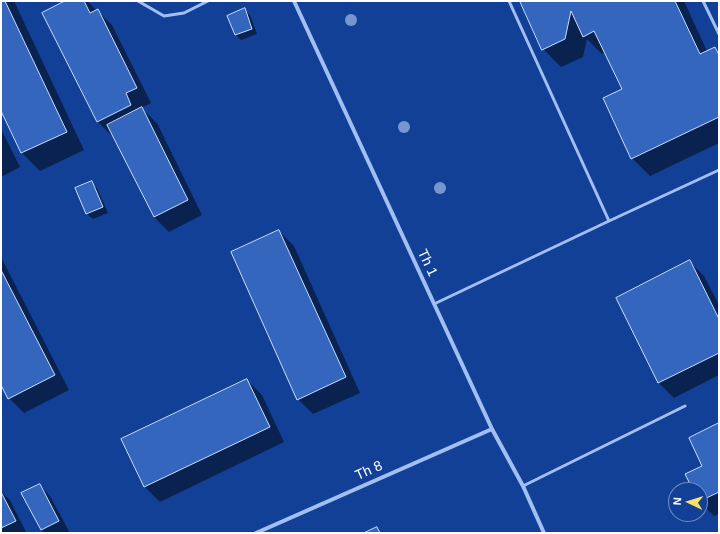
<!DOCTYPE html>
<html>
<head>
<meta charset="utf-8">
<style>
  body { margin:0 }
  #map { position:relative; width:720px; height:534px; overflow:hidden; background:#124097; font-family:Helvetica,sans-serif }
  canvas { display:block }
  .frame { position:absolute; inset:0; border:2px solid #fff; pointer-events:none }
  .north { position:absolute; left:668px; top:482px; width:40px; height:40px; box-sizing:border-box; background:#124097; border:1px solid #718cc1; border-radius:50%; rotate:274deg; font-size:11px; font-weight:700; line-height:16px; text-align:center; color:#fff }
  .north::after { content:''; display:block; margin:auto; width:14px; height:18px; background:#ffe064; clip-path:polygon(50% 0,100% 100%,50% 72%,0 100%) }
</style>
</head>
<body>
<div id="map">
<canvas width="720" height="534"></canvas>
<div class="frame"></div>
<div class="north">N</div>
</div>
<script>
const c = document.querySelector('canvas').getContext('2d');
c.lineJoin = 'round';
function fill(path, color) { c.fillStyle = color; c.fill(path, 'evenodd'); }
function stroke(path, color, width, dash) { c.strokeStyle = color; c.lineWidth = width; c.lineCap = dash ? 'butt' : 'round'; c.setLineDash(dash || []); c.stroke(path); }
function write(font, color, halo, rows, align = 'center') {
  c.font = font + ' Helvetica,sans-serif'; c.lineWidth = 3; c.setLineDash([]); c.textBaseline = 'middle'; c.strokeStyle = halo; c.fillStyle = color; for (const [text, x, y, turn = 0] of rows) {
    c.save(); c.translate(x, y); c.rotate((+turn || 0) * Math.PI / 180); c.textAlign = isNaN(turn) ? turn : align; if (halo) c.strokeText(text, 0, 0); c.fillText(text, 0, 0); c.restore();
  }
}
fill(new Path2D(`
  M 1,1 L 14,1 L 84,150 L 40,171 L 22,153 L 1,108 Z
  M 67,1 L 87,1 L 112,25 L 151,103 L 141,108 L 157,123 L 202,215 L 169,232 L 154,217 L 114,136 L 113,137 L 98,122 L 43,13 Z
  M 521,1 L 684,1 L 707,51 L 715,48 L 719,52 L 719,143 L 650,176 L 632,158 L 623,89 L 606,52 L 602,54 L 587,39 L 583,57 L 561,67 L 543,49 ZM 599,28 L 599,30 L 590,34 L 590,32 Z
  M 244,10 L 250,15 L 257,34 L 241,40 L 236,35 L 228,16 Z
  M 1,129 L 20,167 L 1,177 Z
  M 91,182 L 97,188 L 108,213 L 93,219 L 87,214 L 76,188 Z
  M 279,231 L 294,246 L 360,393 L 313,414 L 298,399 Z
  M 1,257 L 69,390 L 24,413 L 9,398 L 1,383 Z
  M 689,261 L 704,276 L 719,305 L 719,375 L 674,398 L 659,383 L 617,298 Z
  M 247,380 L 262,395 L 284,442 L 160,502 L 145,487 L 122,440 Z
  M 719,424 L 719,514 L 714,516 L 700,502 L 700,490 L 694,490 Z
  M 40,485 L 50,496 L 69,531 L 66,533 L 45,533 L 41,530 L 23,494 Z
  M 1,492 L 10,500 L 26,532 L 23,533 L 1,533 Z`), '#0007');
const building = new Path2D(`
  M 1,1 L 5,1 L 67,132 L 21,153 L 1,111 Z
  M 65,1 L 84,1 L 90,13 L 98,9 L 137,88 L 126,93 L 131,105 L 97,122 L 42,13 Z
  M 520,1 L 675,1 L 700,54 L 715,47 L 719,55 L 719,117 L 631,159 L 603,98 L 622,89 L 594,31 L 583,37 L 571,11 L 565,39 L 542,50 Z
  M 245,8 L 252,29 L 235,35 L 227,16 Z
  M 142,107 L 188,200 L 154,217 L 107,125 Z
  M 92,181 L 103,207 L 86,214 L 75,188 Z
  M 279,230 L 346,377 L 297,400 L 231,252 Z
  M 690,260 L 719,319 L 719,353 L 658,383 L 616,298 Z
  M 1,270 L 55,375 L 8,399 L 1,385 Z
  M 247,379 L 270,427 L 144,487 L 121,439 Z
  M 719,423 L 719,492 L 700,501 L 700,490 L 693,490 L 685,474 L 702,466 L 689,438 Z
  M 40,484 L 59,521 L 41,530 L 21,493 Z
  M 1,492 L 16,521 L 1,528 Z
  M 377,527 L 380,533 L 364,533 Z`);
fill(building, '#3566bd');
stroke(building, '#caddfd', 1);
stroke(new Path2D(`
  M 138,1 L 164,16 L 184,13 L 208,1
  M 509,1 L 609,221
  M 703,1 L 719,34
  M 434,304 L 609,221 L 719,170
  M 523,486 L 685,406`), '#a2bff3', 3);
stroke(new Path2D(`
  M 294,1 L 492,429 L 523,486 L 544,533
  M 256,533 L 492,429`), '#a2bff3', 4);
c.fillStyle = '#7796cf';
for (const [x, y] of [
  [351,20],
  [404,127],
  [440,188]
]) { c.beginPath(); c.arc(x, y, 6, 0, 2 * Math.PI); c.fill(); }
write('14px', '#fff', '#124097', [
  ["Th 1",427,263,65],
  ["Th 8",369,471,-24]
]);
</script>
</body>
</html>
